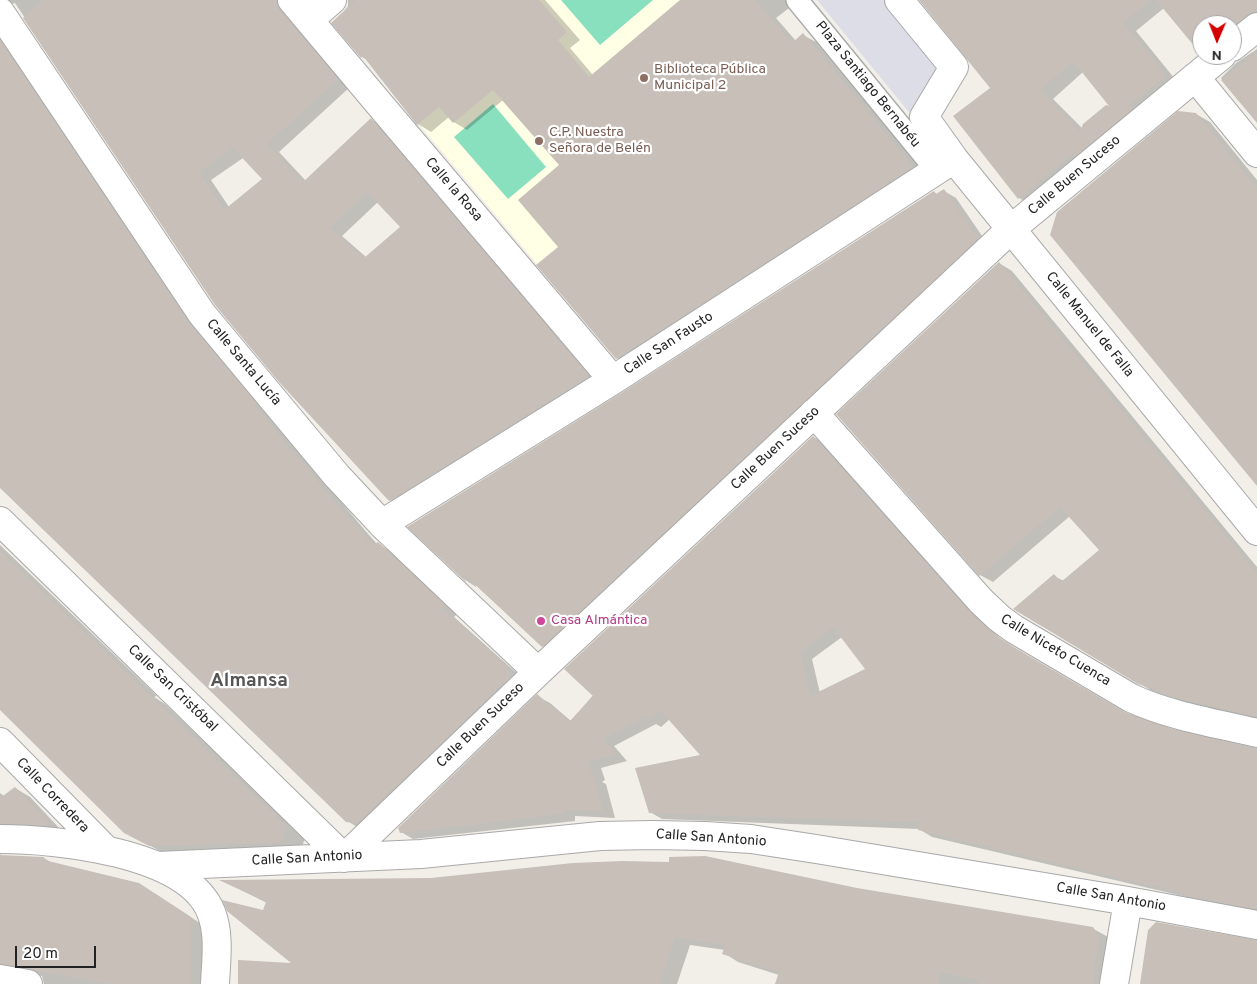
<!DOCTYPE html>
<html>
<head>
<meta charset="utf-8">
<style>
  body { margin:0 }
  #map { position:relative; width:1257px; height:984px; overflow:hidden; background:#f2efe9; font-family:Overpass,sans-serif }
  canvas { display:block }
  .north { position:absolute; left:1192px; top:15px; width:50px; height:50px; box-sizing:border-box; background:#fff; border:1px solid #a7a7a7; border-radius:50%; rotate:181deg; font-size:14px; font-weight:700; line-height:20px; text-align:center; color:#222 }
  .north::after { content:''; display:block; margin:auto; width:18px; height:22px; background:#d40000; clip-path:polygon(50% 0,100% 100%,50% 72%,0 100%) }
  .scale { position:absolute; left:15px; top:946px; width:81px; height:22px; box-sizing:border-box; border:2px solid #222; border-top:0; padding-left:6px; font-size:15px; line-height:18px; white-space:nowrap; color:#222; -webkit-text-stroke:4px #fff; paint-order:stroke }
</style>
</head>
<body>
<div id="map">
<canvas width="1257" height="984"></canvas>
<div class="north">N</div>
<div class="scale">20 m</div>
</div>
<script>
const c = document.querySelector('canvas').getContext('2d');
c.lineJoin = 'round';
function fill(path, color) { c.fillStyle = color; c.fill(path, 'evenodd'); }
function stroke(path, color, width, dash) { c.strokeStyle = color; c.lineWidth = width; c.lineCap = dash ? 'butt' : 'round'; c.setLineDash(dash || []); c.stroke(path); }
function write(font, color, halo, rows, align = 'center') {
  c.font = font + ' Overpass,sans-serif'; c.lineWidth = 4.5; c.setLineDash([]); c.textBaseline = 'middle'; c.strokeStyle = halo; c.fillStyle = color; for (const [text, x, y, turn = 0] of rows) {
    c.save(); c.translate(x, y); c.rotate((+turn || 0) * Math.PI / 180); c.textAlign = isNaN(turn) ? turn : align; if (halo) c.strokeText(text, 0, 0); c.fillText(text, 0, 0); c.restore();
  }
}
fill(new Path2D(`
  M 506,0 L 680,0 L 613,57 L 566,241 L 537,264 L 397,98 Z`), '#ffffe5');
fill(new Path2D(`
  M 561,0 L 653,0 L 600,45 Z
  M 493,104 L 546,167 L 508,199 L 454,137 Z`), '#88e0be');
fill(new Path2D(`
  M 817,0 L 899,0 L 954,67 L 917,122 Z`), '#dddde8');
fill(new Path2D(`
  M 0,0 L 292,0 L 350,87 L 279,152 L 306,181 L 371,120 L 384,127 L 602,384 L 403,508 L 390,500 L 216,304 L 15,3 L 5,6 ZM 243,158 L 264,179 L 229,207 L 211,180 ZM 378,202 L 401,227 L 366,257 L 342,236 Z
  M 348,0 L 545,0 L 580,40 L 570,48 L 593,75 L 682,0 L 789,0 L 793,5 L 776,18 L 796,41 L 803,35 L 816,42 L 926,175 L 630,366 L 617,358 L 560,247 L 561,165 L 503,100 L 467,130 L 454,122 L 449,117 L 431,132 L 418,124 L 367,60 L 362,57 L 343,13 L 348,6 Z
  M 920,0 L 1257,0 L 1257,26 L 1232,48 L 1232,25 L 1202,25 L 1202,53 L 1164,8 L 1136,31 L 1179,84 L 1033,206 L 1019,198 L 991,88 ZM 1083,72 L 1112,107 L 1083,129 L 1053,99 Z
  M 0,29 L 268,411 L 266,413 L 363,528 L 377,544 L 391,551 L 457,614 L 454,617 L 520,676 L 361,829 L 347,821 L 0,487 Z
  M 1257,49 L 1257,122 L 1221,78 L 1236,63 Z
  M 1196,114 L 1210,122 L 1257,180 L 1257,484 Z
  M 944,191 L 956,198 L 989,246 L 554,653 L 543,646 L 475,582 L 476,587 L 467,581 L 409,527 L 622,394 L 934,192 L 938,195 Z
  M 999,263 L 1012,271 L 1257,567 L 1257,720 L 1195,706 L 1152,691 L 1015,608 L 1054,576 L 1064,581 L 1101,550 L 1070,516 L 993,582 L 980,575 Z
  M 813,437 L 826,444 L 982,620 L 1000,638 L 1018,650 L 1124,713 L 1189,735 L 1257,749 L 1257,913 L 1198,902 L 1191,898 L 932,837 L 919,829 L 662,819 L 650,812 L 703,756 L 670,719 L 661,727 L 656,724 L 614,746 L 627,761 L 601,768 L 605,780 L 602,782 L 606,784 L 615,818 L 575,816 L 575,821 L 413,839 L 401,832 L 537,696 L 550,703 L 571,721 ZM 842,637 L 867,669 L 820,693 L 812,659 Z
  M 0,545 L 157,696 L 154,697 L 165,704 L 305,839 L 299,853 L 169,856 L 125,832 L 0,708 Z
  M 15,788 L 30,797 L 62,831 L 0,844 L 0,793 L 4,796 Z
  M 0,852 L 1,856 L 44,858 L 52,863 L 154,893 L 206,927 L 206,984 L 44,984 L 42,976 L 0,969 Z
  M 224,881 L 857,889 L 1092,928 L 1108,937 L 1114,945 L 1107,984 L 776,984 L 779,975 L 738,962 L 724,953 L 725,950 L 690,945 L 677,984 L 239,984 L 295,964 L 264,911 L 267,903 Z`), '#0003');
fill(new Path2D(`
  M 43,0 L 274,0 L 280,10 L 338,79 L 267,144 L 303,182 L 371,118 L 589,376 L 389,501 L 279,382 L 215,305 L 23,18 ZM 233,148 L 262,179 L 224,210 L 199,172 ZM 367,192 L 400,227 L 364,258 L 330,228 Z
  M 356,0 L 539,0 L 567,32 L 558,40 L 589,77 L 680,0 L 755,0 L 792,43 L 803,33 L 913,167 L 616,359 L 536,265 L 558,247 L 518,200 L 559,165 L 493,90 L 453,123 L 439,107 L 417,125 L 363,56 L 361,58 L 331,23 Z
  M 919,0 L 1151,0 L 1123,22 L 1166,76 L 1126,107 L 1134,108 L 1073,158 L 1075,151 L 1018,199 L 953,116 L 990,88 ZM 1073,61 L 1109,106 L 1106,105 L 1083,124 L 1080,132 L 1040,90 Z
  M 1156,0 L 1257,0 L 1257,12 L 1247,15 L 1234,25 L 1202,25 L 1202,51 L 1200,53 Z
  M 0,40 L 189,323 L 256,403 L 254,405 L 349,519 L 373,545 L 378,542 L 445,605 L 442,609 L 507,667 L 510,674 L 510,677 L 357,823 L 346,822 L 0,488 Z
  M 1257,52 L 1257,123 L 1221,80 Z
  M 1178,111 L 1196,113 L 1257,189 L 1257,486 L 1050,235 L 1057,212 Z
  M 944,189 L 978,239 L 542,647 L 469,579 L 463,573 L 466,582 L 407,527 L 621,393 L 934,191 L 936,194 Z
  M 999,262 L 1257,574 L 1257,717 L 1181,699 L 1138,684 L 1013,609 L 1054,574 L 1061,582 L 1099,550 L 1060,507 L 979,576 L 836,414 Z
  M 813,436 L 969,611 L 988,629 L 1005,642 L 1125,712 L 1173,729 L 1257,748 L 1257,909 L 1184,896 L 1187,894 L 918,830 L 918,822 L 649,813 L 635,768 L 700,755 L 660,710 L 648,721 L 644,717 L 603,739 L 616,754 L 589,761 L 592,773 L 588,777 L 593,776 L 603,811 L 563,810 L 562,814 L 400,833 L 398,828 L 537,694 L 569,722 L 593,696 L 564,669 ZM 833,627 L 865,669 L 810,696 L 800,652 Z
  M 0,551 L 287,827 L 280,843 L 149,846 L 124,833 L 0,710 Z
  M 15,787 L 48,821 L 47,826 L 0,823 L 0,798 Z
  M 0,855 L 44,857 L 44,860 L 139,883 L 191,917 L 191,984 L 111,984 L 0,964 Z
  M 705,856 L 857,888 L 1093,927 L 1099,936 L 1092,984 L 978,984 L 979,980 L 941,972 L 937,984 L 775,984 L 779,972 L 722,954 L 725,945 L 675,937 L 659,984 L 238,984 L 238,960 L 291,963 L 227,911 L 222,900 L 263,910 L 266,902 L 219,880 L 431,878 L 573,863 L 622,861 L 669,862 L 669,857 Z
  M 1156,922 L 1257,940 L 1257,984 L 1140,984 L 1148,930 Z`), '#c7bfb8');
const pedestrian = new Path2D(`
  M 797,0 L 937,171`);
const minor = new Path2D(`
  M 292,0 L 381,106 L 613,380
  M 899,0 L 954,67 L 924,117 L 954,159 L 1257,531
  M 0,12 L 202,314 L 337,476 L 382,524 L 538,672
  M 309,20 L 332,0
  M 1232,47 L 1257,27
  M 1195,77 L 1257,153
  M 814,413 L 981,601 L 999,618 L 1014,629 L 1131,698 C 1170,716 1215,723 1257,733
  M 0,521 L 344,858
  M 382,524 L 613,380 L 954,159
  M 0,742 L 105,849
  M 0,839 C 56,839 187,852 211,912 C 220,934 216,961 215,984
  M 344,858 L 538,672 L 1011,229 L 1222,55
  M 158,866 L 421,854 L 600,836 L 653,835 L 705,836 L 751,839 L 816,849 L 1128,901 L 1257,925
  M 0,979 L 28,984
  M 1114,984 L 1128,901`);
stroke(pedestrian, '#a9a9a9', 24);
stroke(minor, '#a9a9a9', 30);
stroke(pedestrian, '#fff', 21);
stroke(minor, '#fff', 28);
for (const [x, y, r, color] of [
  [644,78,5,"#8d6e63"],
  [539,141,5,"#8d6e63"],
  [541,621,5,"#d1479c"]
]) { const dot = new Path2D(); dot.arc(x, y, r, 0, 2 * Math.PI); c.fillStyle = color; c.fill(dot); stroke(dot, '#fff', 2); }
write('14px', '#785e54', '#fff', [
  ["Biblioteca Pública",654,70],
  ["Municipal 2",654,86],
  ["C.P. Nuestra",549,133],
  ["Señora de Belén",549,149]
], 'left');
write('14px', '#222', '#fff', [
  ["Plaza Santiago Bernabéu",867,85,51],
  ["Calle Buen Suceso",1075,176,-40],
  ["Calle la Rosa",453,190,49],
  ["Calle Manuel de Falla",1089,325,51],
  ["Calle San Fausto",669,344,-33],
  ["Calle Santa Lucía",243,363,50],
  ["Calle Buen Suceso",776,449,-43],
  ["Calle Niceto Cuenca",1055,651,31],
  ["Calle San Cristóbal",172,689,44],
  ["Calle Buen Suceso",481,726,-44],
  ["Calle Corredera",52,796,46],
  ["Calle San Antonio",711,839,4],
  ["Calle San Antonio",307,859,-3],
  ["Calle San Antonio",1111,898,10]
]);
write('14px', '#b23c85', '#fff', [
  ["Casa Almántica",551,621]
], 'left');
write('bold 19px', '#555', '#fff', [
  ["Almansa",249,682]
]);
</script>
</body>
</html>
